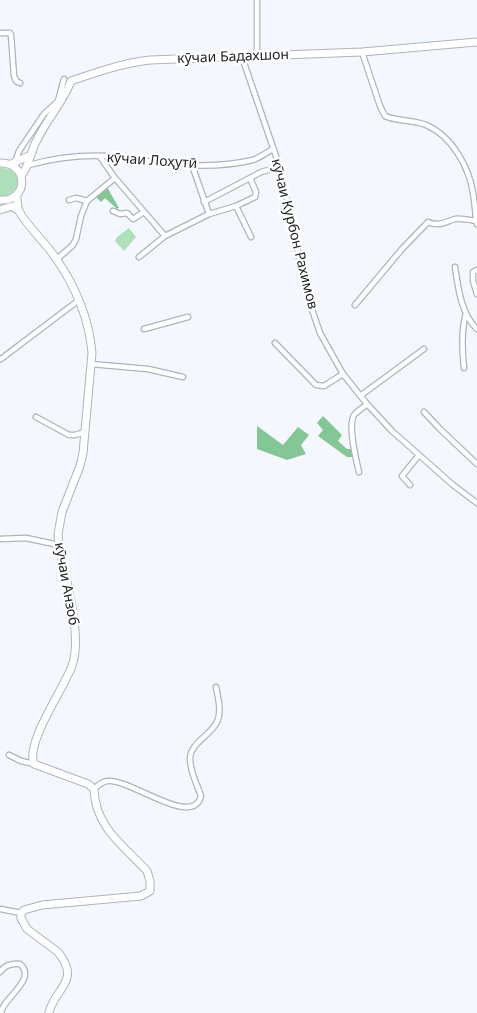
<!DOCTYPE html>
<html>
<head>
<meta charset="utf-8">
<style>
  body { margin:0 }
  canvas { display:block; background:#f4f7fd }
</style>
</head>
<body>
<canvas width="477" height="1013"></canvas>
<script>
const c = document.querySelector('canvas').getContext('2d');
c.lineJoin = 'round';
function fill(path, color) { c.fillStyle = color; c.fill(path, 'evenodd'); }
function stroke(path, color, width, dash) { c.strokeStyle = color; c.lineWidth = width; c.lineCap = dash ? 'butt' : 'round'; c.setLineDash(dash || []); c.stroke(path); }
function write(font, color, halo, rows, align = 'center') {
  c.font = font + ' "Noto Sans",sans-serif'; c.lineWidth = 5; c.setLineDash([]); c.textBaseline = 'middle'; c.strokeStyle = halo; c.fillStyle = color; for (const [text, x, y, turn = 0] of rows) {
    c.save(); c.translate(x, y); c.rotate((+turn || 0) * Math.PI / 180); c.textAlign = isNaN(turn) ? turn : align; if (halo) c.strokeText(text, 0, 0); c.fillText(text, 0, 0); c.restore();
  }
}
fill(new Path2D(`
  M 0,168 C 21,166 26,194 0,197 Z
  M 129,228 L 136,237 L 124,251 L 115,241 L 117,237 Z`), '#afe0bb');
fill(new Path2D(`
  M 107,187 L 119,208 L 117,209 L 105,198 L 101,202 L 96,197 Z
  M 323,416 L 342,435 L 338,441 L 347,449 L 354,449 L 354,457 L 347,457 L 318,436 L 323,430 L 317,423 Z
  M 257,426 L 283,445 L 298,427 L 309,435 L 301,445 L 306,454 L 287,460 L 257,449 Z`), '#84c695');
const street = new Path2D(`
  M 0,33 L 10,33 L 11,35 L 14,76 L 16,81 L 20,83
  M 362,52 L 380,106 L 385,116 C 395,121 414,120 426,125 C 452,136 469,167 473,193 C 475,203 475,214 477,224
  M 242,57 L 279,165 L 293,225 L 304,286 L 320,333 L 343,374 L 367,404 L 392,431 L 453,485 L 477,503
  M 257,57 L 257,0
  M 100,157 L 115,178 L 165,236
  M 15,162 L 19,151 L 44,114 L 58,101 L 64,79
  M 29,165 C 58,157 89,154 119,157 C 128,157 137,160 146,161 C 180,166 219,168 253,160 C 259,158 266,153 273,149
  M 192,165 L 209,214
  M 69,200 L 76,198 L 87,201
  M 204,202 L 250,178
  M 236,206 L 251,237
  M 113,211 L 120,214 L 127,213 L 133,219 L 144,212
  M 139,257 L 165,236 L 209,214 L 236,206 L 255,197 L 256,192 L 250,178 L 261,172 L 279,167
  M 57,259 L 73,245 L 76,239 L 81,216 L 87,201 L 115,178
  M 455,267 C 458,287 461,314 477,329
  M 477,270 L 473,272 L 473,281 L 477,294
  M 355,305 L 402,249 L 428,222 C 439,227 445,222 455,219 C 462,218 470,220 476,221
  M 144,329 L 188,317
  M 275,343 L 316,385 L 324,386 L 343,374
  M 1,359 L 79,300
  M 91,364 L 148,369 L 183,377
  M 464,368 C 462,350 461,331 466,313
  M 360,396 L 424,349
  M 424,412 L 440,429 L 477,464
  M 36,417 L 69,435 L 75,435 L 85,432
  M 359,472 C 356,460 348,425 354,415 C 357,411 363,408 367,404
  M 410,485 L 402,476 L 419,455
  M 0,539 L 26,538 L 59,545
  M 9,755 L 21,761 L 34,764
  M 94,789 C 98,785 102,782 107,781 C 130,778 193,829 201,796 C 197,784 190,772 190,759 C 190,743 211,735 217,722 C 222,711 218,698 216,687
  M 0,909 L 21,913
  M 0,972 C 5,965 12,963 20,964 C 38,979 2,999 1,1013`);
const secondary = new Path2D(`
  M 0,163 C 29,162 29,202 0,200
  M 11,164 L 31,155
  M 21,176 C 30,165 30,152 37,140 C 47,119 62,104 71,81 C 97,72 123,63 150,60 L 362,52 L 477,42
  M 17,195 C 17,200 17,206 19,211 C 27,226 45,242 55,257 C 76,287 89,317 92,353 L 83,453 L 80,466 L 62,512 L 58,534 L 59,545 C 65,577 83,636 72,666 C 64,688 25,743 34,764 L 88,784 L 94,789 C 95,827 123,845 147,871 L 150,881 L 150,891 L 141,896 L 42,905 L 24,910 L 21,913 L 21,918 L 27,929 L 58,952 C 82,982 54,988 49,1013
  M 0,210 L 12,206 L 19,211`);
stroke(street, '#aeb4bd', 7);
stroke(secondary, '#aeb4bd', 9);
stroke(street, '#fff', 4.5);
stroke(secondary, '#fff', 7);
write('14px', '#222428', '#fff', [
  ["кӯчаи Бадахшон",233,57,-2],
  ["кӯчаи Лоҳутӣ",152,161,4],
  ["кӯчаи Курбон Рахимов",294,234,76],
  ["кӯчаи Анзоб",66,584,80]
]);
</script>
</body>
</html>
